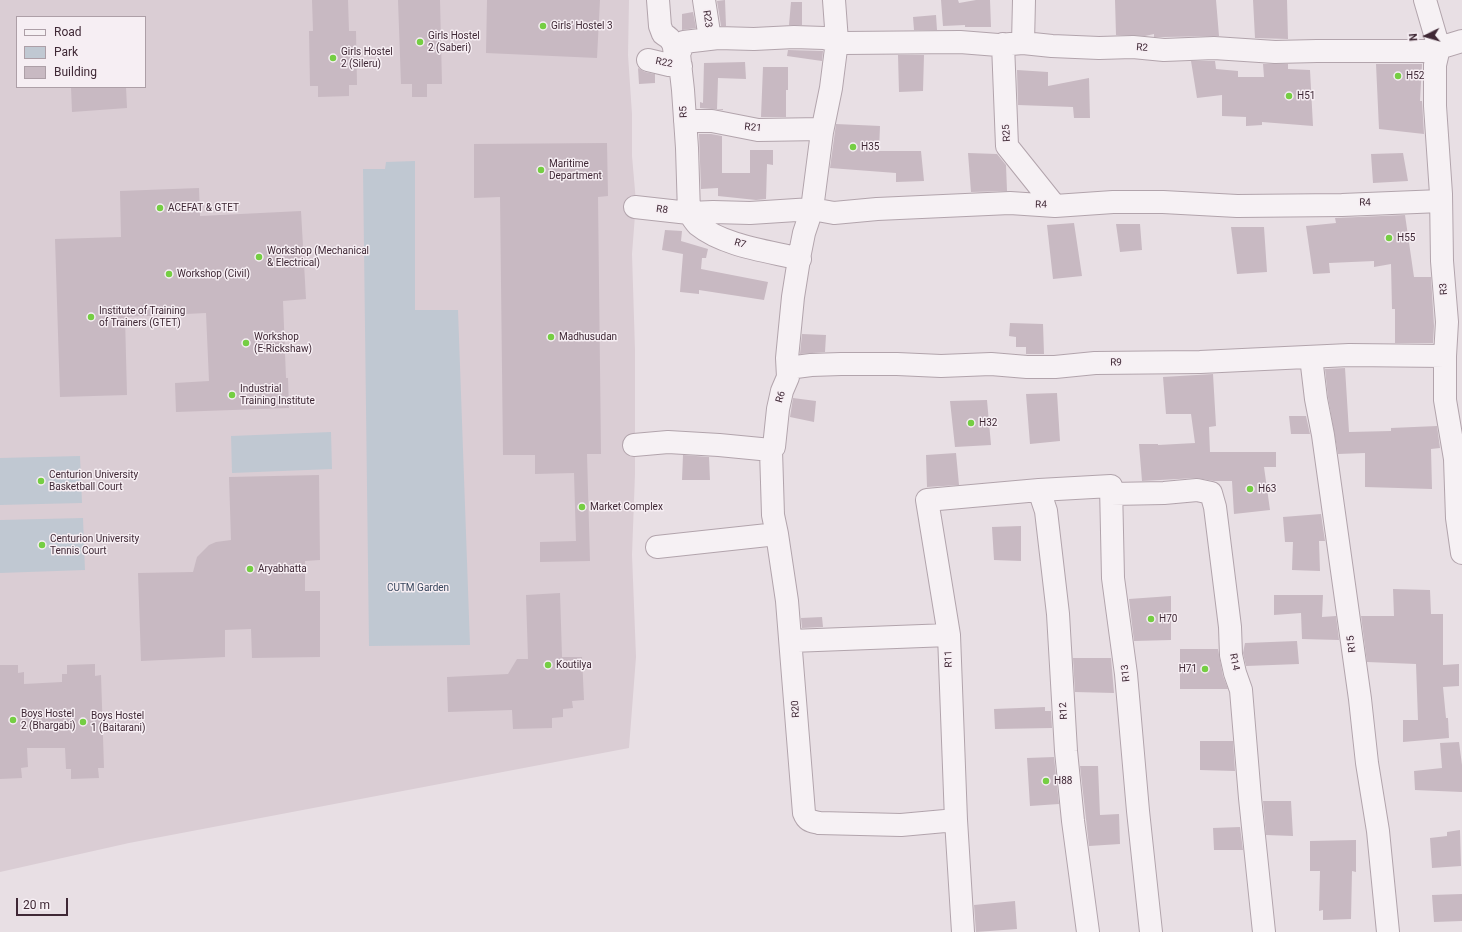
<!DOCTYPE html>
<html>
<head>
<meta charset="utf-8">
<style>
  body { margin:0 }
  #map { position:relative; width:1462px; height:932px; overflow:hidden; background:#e8dfe4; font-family:Roboto,sans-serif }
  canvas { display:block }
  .legend { position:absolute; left:16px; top:16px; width:130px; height:72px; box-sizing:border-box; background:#f6eef3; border:1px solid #ad9fa7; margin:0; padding:5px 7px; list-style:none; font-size:12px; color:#3f2835 }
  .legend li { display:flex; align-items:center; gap:8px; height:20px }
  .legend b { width:20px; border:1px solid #ad9fa7 }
  .north { position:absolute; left:1406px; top:16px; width:40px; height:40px; -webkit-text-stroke:3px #f6eef3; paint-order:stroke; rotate:265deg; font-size:11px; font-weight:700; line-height:16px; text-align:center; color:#3f2835 }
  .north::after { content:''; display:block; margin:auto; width:14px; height:18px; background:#3f2835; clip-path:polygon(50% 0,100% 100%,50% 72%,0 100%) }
  .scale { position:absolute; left:16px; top:898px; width:52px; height:18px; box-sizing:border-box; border:2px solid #3f2835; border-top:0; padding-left:5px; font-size:12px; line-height:14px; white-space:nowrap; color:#3f2835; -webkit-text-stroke:3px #f6eef3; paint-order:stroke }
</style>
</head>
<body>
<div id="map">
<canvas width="1462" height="932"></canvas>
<ul class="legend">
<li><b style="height:5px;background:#f6f1f4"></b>Road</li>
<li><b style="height:11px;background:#c0c8d2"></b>Park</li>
<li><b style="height:11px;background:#c8b9c2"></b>Building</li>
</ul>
<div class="north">N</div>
<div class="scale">20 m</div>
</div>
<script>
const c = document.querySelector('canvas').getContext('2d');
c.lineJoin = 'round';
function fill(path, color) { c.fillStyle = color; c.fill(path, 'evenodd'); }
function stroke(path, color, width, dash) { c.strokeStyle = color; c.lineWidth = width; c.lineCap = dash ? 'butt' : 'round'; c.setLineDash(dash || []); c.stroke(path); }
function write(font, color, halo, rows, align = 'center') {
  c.font = font + ' Roboto,sans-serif'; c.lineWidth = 3; c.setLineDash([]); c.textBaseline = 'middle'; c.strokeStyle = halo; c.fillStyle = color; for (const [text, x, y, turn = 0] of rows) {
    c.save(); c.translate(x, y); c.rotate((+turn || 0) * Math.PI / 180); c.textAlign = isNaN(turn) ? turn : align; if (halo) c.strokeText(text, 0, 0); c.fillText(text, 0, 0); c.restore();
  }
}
fill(new Path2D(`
  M 0,0 L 629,0 L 628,55 L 632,114 L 632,156 L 636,202 L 632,254 L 635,350 L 635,474 L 632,555 L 636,657 L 629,748 L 129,843 L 0,872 ZM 17,17 L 145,17 L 145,87 L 17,87 Z`), '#dacdd4');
fill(new Path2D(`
  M 415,161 L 415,310 L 458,310 L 470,645 L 369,646 L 363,169 L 385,169 L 386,162 Z
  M 331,432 L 332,469 L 232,473 L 231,436 Z
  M 80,456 L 82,503 L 0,505 L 0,458 Z
  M 83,518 L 85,570 L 0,573 L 0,520 Z`), '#c0c8d2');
fill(new Path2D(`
  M 312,0 L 348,0 L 349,31 L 356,31 L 357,85 L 349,85 L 349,96 L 318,97 L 318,86 L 310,86 L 309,31 L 313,31 Z
  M 398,0 L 440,0 L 442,84 L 427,84 L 427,97 L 412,97 L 412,84 L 401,84 Z
  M 487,0 L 600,0 L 597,58 L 486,53 Z
  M 725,0 L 726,26 L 721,26 L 717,1 Z
  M 941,0 L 958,0 L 959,3 L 976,0 L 990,0 L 991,27 L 965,27 L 965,25 L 943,26 Z
  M 1115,0 L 1216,0 L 1219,36 L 1164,37 L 1154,37 L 1154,34 L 1145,36 L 1116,35 Z
  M 1253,0 L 1287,0 L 1288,39 L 1255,38 Z
  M 791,2 L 802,2 L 802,25 L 789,25 Z
  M 693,12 L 696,28 L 682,30 L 682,14 Z
  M 936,15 L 937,30 L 914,30 L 913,17 Z
  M 788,50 L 823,51 L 822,61 L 787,56 Z
  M 898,55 L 924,55 L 923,91 L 899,92 Z
  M 1191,61 L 1215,61 L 1216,69 L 1238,71 L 1238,77 L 1264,77 L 1263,64 L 1288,64 L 1288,69 L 1310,70 L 1313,126 L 1262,122 L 1262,125 L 1246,126 L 1246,117 L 1222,116 L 1222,95 L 1197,98 Z
  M 745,62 L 746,79 L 718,78 L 717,109 L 723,109 L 723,110 L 700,108 L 700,102 L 703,103 L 704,63 Z
  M 1376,64 L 1422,64 L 1420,101 L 1422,101 L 1424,134 L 1379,129 Z
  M 763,67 L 788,67 L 788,90 L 786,90 L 786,117 L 761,117 Z
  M 638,68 L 645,72 L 655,74 L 655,83 L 639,84 Z
  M 1017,70 L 1048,72 L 1048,86 L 1089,78 L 1090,118 L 1074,118 L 1073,107 L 1018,105 Z
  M 71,87 L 126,87 L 127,108 L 72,112 Z
  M 836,124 L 880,126 L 879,151 L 921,151 L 924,181 L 896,182 L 896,173 L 830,168 Z
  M 699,134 L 711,134 L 722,136 L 722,173 L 750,173 L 750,150 L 773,150 L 773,165 L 767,164 L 766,199 L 756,200 L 718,196 L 718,188 L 701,189 Z
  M 607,143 L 608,196 L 598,197 L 601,454 L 587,454 L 590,561 L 540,562 L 540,542 L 576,541 L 574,473 L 535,474 L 535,455 L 503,455 L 500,197 L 474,198 L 474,144 Z
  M 968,153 L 997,154 L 1006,165 L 1007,191 L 971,192 Z
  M 1403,153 L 1408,181 L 1373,183 L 1371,154 Z
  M 199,188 L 200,216 L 301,211 L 306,299 L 283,301 L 286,378 L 288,378 L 289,408 L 176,412 L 175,383 L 209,381 L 206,313 L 125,317 L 127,395 L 60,397 L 55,239 L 121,237 L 120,191 Z
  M 1405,215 L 1414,277 L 1431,277 L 1434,326 L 1433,343 L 1395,343 L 1395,309 L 1392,309 L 1391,264 L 1374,267 L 1374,261 L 1329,263 L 1330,273 L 1313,274 L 1306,226 L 1336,223 L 1335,218 Z
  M 1074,223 L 1082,276 L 1053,279 L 1047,225 Z
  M 1116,224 L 1140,224 L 1142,250 L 1120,252 Z
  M 1231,227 L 1264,227 L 1267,272 L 1237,274 Z
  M 665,230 L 682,231 L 681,241 L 708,249 L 706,258 L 702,258 L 701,269 L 768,282 L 764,300 L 699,290 L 699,294 L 680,292 L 683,254 L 662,250 Z
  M 1010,323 L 1043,324 L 1044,354 L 1026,354 L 1026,347 L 1016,347 L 1016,337 L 1009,336 Z
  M 802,334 L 826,335 L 825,352 L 800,354 Z
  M 1345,368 L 1349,432 L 1391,431 L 1391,428 L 1437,426 L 1440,448 L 1431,449 L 1432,489 L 1365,487 L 1365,453 L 1338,454 L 1328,397 L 1325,369 Z
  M 1213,374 L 1216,426 L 1209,427 L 1210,452 L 1276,452 L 1276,467 L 1264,467 L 1270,510 L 1234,514 L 1232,481 L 1214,481 L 1196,478 L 1142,481 L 1139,444 L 1158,444 L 1158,445 L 1195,443 L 1191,414 L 1166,414 L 1163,377 Z
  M 1057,393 L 1060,441 L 1030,444 L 1026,394 Z
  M 793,398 L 816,401 L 814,422 L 790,417 Z
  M 987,400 L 991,445 L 955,447 L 950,401 Z
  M 1289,416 L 1306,416 L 1310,434 L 1291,434 Z
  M 956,453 L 959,485 L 927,487 L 926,455 Z
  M 683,455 L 709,457 L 710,480 L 682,480 Z
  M 319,475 L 320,560 L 305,561 L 305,591 L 320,591 L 320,657 L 252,658 L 251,629 L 225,630 L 225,657 L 141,661 L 138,573 L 193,572 L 197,557 L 209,545 L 216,542 L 231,540 L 229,477 Z
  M 1321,514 L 1325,541 L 1319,541 L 1320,571 L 1292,570 L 1293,542 L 1285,542 L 1283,517 Z
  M 1021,526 L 1021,561 L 994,560 L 992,527 Z
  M 1393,589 L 1430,590 L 1431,614 L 1443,614 L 1443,665 L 1459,664 L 1459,686 L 1443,687 L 1446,718 L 1448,718 L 1449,738 L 1403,742 L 1403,720 L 1418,720 L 1416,664 L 1367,662 L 1361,616 L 1394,616 Z
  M 560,593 L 562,657 L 582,657 L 584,700 L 572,701 L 573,708 L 563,709 L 563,717 L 552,718 L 552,728 L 513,729 L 512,710 L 448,712 L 447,677 L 508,674 L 517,659 L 528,659 L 526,595 Z
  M 1274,595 L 1323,595 L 1322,617 L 1336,616 L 1339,640 L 1302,639 L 1301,613 L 1274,615 Z
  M 1171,596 L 1171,640 L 1134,641 L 1129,599 Z
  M 822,617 L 823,627 L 802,628 L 801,618 Z
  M 1297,641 L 1299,664 L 1246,666 L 1243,653 L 1245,643 Z
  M 1180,649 L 1218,649 L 1223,676 L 1228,689 L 1180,689 Z
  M 1073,658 L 1111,658 L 1114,693 L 1075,692 Z
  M 95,664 L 95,676 L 101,675 L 104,768 L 98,768 L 99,778 L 71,779 L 71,769 L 66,769 L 65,748 L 27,748 L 28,767 L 21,768 L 22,778 L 0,779 L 0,665 L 18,665 L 18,673 L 24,672 L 24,684 L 62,682 L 62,674 L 67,674 L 67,665 Z
  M 1045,707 L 1045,711 L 1051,711 L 1052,728 L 995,729 L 994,709 Z
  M 1200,741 L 1233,741 L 1235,771 L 1200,770 Z
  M 1459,742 L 1462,765 L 1462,792 L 1415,790 L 1414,771 L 1442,768 L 1440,743 Z
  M 1054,757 L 1059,804 L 1030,806 L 1027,758 Z
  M 1080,766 L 1098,766 L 1100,815 L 1119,814 L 1120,844 L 1089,846 Z
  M 1263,801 L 1291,801 L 1293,836 L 1266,835 Z
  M 1240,827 L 1243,850 L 1214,850 L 1213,828 Z
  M 1460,830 L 1461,866 L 1432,868 L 1430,838 L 1447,836 L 1447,832 Z
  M 1356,840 L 1356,872 L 1352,871 L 1351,919 L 1323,920 L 1323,910 L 1319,911 L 1320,871 L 1310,871 L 1310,841 Z
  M 1462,894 L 1462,921 L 1434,922 L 1432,895 Z
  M 1015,901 L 1017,929 L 976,932 L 974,905 Z`), '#c8b9c2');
const minor = new Path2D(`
  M 658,0 L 660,26 L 663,34 C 677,41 674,51 675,65
  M 704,0 L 710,39
  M 834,0 L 837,41 L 844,43 L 960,42 L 998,45 L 1023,43 L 1052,46 L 1099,48 L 1133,47 L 1164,50 L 1214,48 L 1275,52 L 1317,51 L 1431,51 L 1439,48 L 1425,0
  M 1462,41 L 1439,48 L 1435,65 L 1435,106 L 1441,194 L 1442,261 L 1447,322 L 1445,356 L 1445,400 L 1455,459 L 1457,518 L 1462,553
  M 1023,43 L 1024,0
  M 1003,44 L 1007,146 L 1055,206
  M 648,60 L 669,65 L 681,66
  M 685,121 L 712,121 L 758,130 L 822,129
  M 635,207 L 689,213 C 692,217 695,222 698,225 C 724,246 768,251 800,259
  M 1311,357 L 1316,399 L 1323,435 L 1360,699 L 1367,763 L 1378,831 L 1388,932
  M 788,368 L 811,365 L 841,364 L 897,364 L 941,366 L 991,364 L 1027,367 L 1055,367 L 1095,363 L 1200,362 L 1349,355 L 1445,356
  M 634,445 L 668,442 L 719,445 L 771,450 L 774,447 L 778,409 L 782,391 L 788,377 L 787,358 L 793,297 L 800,253 L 804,233 L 812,209 L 750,213 L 713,212 L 689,213 L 687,148 L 683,90 L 679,54 L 684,42 L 718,38 L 754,39 L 794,37 L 824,38 L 837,41 L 831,88 L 822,132 L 812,209 L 834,213 L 877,209 L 1010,203 L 1055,206 L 1113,202 L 1163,202 L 1237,206 L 1342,205 L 1441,201
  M 771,450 L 773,515 L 777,534 L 787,601 L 804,813 C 807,821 811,821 819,823 L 901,825 L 956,820
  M 1039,490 L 1046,511 L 1058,614 L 1066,751 L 1073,821 L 1088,932
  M 1111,494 L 1164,493 L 1197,490 L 1211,493 L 1215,507 L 1230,627 L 1231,655 L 1235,673 L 1241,690 L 1250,798 L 1264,932
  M 657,547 L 777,534
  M 791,641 L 949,635
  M 963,932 L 956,820 L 949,635 L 927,500 L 1039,490 L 1111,486 L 1113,578 L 1126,674 L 1138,811 L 1151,932`);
stroke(minor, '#b2a4ac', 24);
stroke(minor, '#f6f1f4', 22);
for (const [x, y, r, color] of [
  [543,26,4,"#75ce43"],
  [420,42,4,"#75ce43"],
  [333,58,4,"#75ce43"],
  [1398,76,4,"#75ce43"],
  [1289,96,4,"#75ce43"],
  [853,147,4,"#75ce43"],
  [541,170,4,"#75ce43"],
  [160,208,4,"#75ce43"],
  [1389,238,4,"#75ce43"],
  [259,257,4,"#75ce43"],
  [169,274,4,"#75ce43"],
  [91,317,4,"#75ce43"],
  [551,337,4,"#75ce43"],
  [246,343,4,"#75ce43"],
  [232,395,4,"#75ce43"],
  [971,423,4,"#75ce43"],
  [41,481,4,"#75ce43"],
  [1250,489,4,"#75ce43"],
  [582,507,4,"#75ce43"],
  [42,545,4,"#75ce43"],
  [250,569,4,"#75ce43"],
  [1151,619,4,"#75ce43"],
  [548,665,4,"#75ce43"],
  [1205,669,4,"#75ce43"],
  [13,720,4,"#75ce43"],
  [83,722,4,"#75ce43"],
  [1046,781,4,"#75ce43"]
]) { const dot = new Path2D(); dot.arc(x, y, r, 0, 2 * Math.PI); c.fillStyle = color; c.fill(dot); stroke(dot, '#f6eef3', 1.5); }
write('10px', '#3f2835', '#f6eef3', [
  ["R23",707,19,82],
  ["R2",1142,48,5],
  ["R22",664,63,11],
  ["R5",684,112,-93],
  ["R21",753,128,6],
  ["R25",1007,133,-94],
  ["R4",1365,203,-1],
  ["R4",1041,205,1],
  ["R8",662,210,8],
  ["R7",740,244,16],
  ["R3",1444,289,-94],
  ["R9",1116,363,-1],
  ["R6",781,397,-74],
  ["R15",1352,644,-97],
  ["R11",949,659,-92],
  ["R14",1234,662,79],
  ["R13",1126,673,-96],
  ["R20",796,709,-94],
  ["R12",1064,711,-93]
]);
write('10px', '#3f2835', '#f6eef3', [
  ["Girls' Hostel 3",551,26],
  ["Girls Hostel",428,36],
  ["2 (Saberi)",428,48],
  ["Girls Hostel",341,52],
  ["2 (Sileru)",341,64],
  ["H52",1406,76],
  ["H51",1297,96],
  ["H35",861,147],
  ["Maritime",549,164],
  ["Department",549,176],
  ["ACEFAT & GTET",168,208],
  ["H55",1397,238],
  ["Workshop (Mechanical",267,251],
  ["& Electrical)",267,263],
  ["Workshop (Civil)",177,274],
  ["Institute of Training",99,311],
  ["of Trainers (GTET)",99,323],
  ["Workshop",254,337],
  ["(E-Rickshaw)",254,349],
  ["Madhusudan",559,337],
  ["Industrial",240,389],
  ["Training Institute",240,401],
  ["H32",979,423],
  ["Centurion University",49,475],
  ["Basketball Court",49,487],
  ["H63",1258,489],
  ["Market Complex",590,507],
  ["Centurion University",50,539],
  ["Tennis Court",50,551],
  ["Aryabhatta",258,569],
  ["H70",1159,619],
  ["Koutilya",556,665],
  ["H71",1197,669,"right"],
  ["Boys Hostel",21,714],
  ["2 (Bhargabi)",21,726],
  ["Boys Hostel",91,716],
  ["1 (Baitarani)",91,728],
  ["H88",1054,781]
], 'left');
write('10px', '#35445b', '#f6eef3', [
  ["CUTM Garden",418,588]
]);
</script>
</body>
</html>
